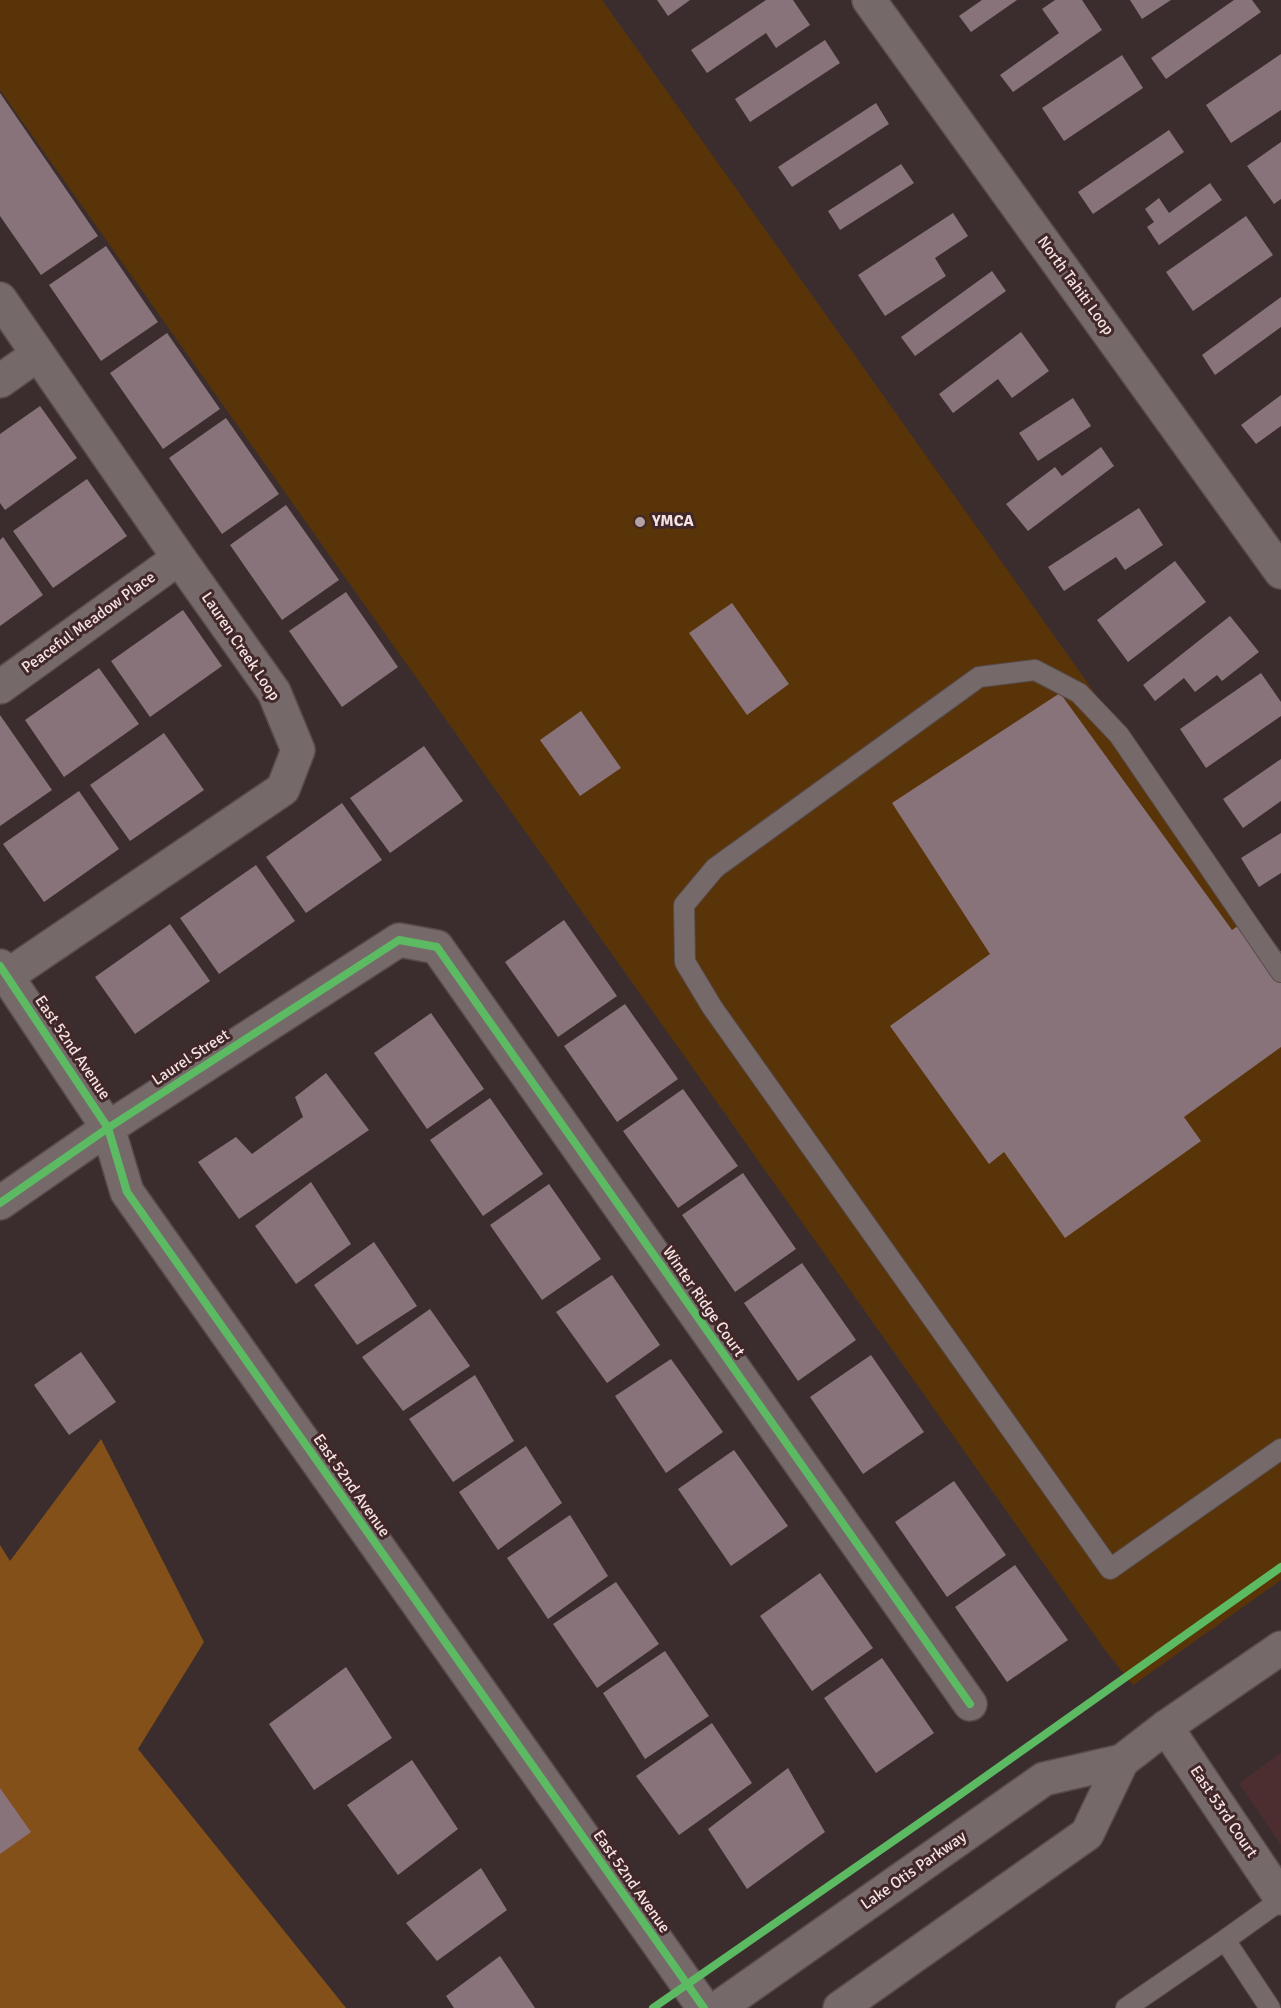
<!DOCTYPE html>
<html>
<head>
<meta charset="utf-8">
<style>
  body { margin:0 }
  canvas { display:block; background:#3b2d2e }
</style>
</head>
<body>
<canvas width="1281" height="2008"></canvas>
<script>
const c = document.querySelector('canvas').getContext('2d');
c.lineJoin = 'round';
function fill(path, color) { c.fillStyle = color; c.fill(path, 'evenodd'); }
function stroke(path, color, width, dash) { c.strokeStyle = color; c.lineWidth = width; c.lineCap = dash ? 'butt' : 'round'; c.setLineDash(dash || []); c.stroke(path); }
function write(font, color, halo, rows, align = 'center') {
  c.font = font + ' Signika,sans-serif'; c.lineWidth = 6; c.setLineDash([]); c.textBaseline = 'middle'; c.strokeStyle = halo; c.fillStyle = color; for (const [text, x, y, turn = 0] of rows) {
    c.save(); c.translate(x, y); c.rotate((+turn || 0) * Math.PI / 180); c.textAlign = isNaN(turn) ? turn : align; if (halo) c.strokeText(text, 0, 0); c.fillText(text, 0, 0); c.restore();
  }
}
fill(new Path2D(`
  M 1281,1753 L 1281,1845 L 1239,1783 Z`), '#4d2e30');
fill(new Path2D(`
  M 0,0 L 602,0 L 1281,955 L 1281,1580 L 1133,1685 L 1105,1650 L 0,90 Z`), '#593408');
fill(new Path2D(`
  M 101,1439 L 204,1642 L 138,1749 L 346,2008 L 0,2008 L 0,1545 L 10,1561 Z`), '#825018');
fill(new Path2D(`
  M 657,0 L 690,0 L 668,16 Z
  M 766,0 L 793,0 L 810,25 L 776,48 L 766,33 L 707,73 L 691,50 Z
  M 982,0 L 1017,0 L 971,32 L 959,16 Z
  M 1055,0 L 1082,0 L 1102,30 L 1013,92 L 1000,75 L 1059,33 L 1042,9 Z
  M 1130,0 L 1171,0 L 1142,19 Z
  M 1234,0 L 1252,0 L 1261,12 L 1166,79 L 1151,58 Z
  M 825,40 L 840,63 L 750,122 L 735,99 Z
  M 1281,54 L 1281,110 L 1231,143 L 1206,105 Z
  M 1122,55 L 1143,88 L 1064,141 L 1042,108 Z
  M 0,93 L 98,236 L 41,275 L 0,216 Z
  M 876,103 L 889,124 L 792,187 L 778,167 Z
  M 1169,130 L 1184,152 L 1093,214 L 1078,192 Z
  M 1281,142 L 1281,199 L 1274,204 L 1247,166 Z
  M 901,164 L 914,183 L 840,230 L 828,211 Z
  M 1210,183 L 1222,200 L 1159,245 L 1147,227 L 1154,222 L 1145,209 L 1159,198 L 1169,213 Z
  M 953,213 L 968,236 L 935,258 L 946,276 L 885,316 L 858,275 Z
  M 1246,216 L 1273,255 L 1193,311 L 1166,272 Z
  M 106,246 L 158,322 L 101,361 L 49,285 Z
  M 992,271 L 1006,291 L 915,356 L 901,337 Z
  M 1281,297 L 1281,327 L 1215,375 L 1202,355 Z
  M 1021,332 L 1049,371 L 1012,398 L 998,379 L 953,413 L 939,394 Z
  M 167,333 L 220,409 L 163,449 L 110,373 Z
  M 1281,395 L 1281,426 L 1256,444 L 1241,425 Z
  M 1073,398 L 1091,426 L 1038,461 L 1019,433 Z
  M 40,406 L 77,458 L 5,510 L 0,503 L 0,434 Z
  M 226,418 L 279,494 L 222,534 L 169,458 Z
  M 1101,447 L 1114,466 L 1028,531 L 1006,504 L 1055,467 L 1062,476 Z
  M 87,479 L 127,536 L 53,588 L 13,531 Z
  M 286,505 L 339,580 L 282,620 L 230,545 Z
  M 1139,508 L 1163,545 L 1125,570 L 1116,557 L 1064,591 L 1048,567 Z
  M 3,537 L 43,595 L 0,626 L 0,540 Z
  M 1175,561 L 1206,602 L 1128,662 L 1097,620 Z
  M 346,592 L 398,667 L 342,707 L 289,631 Z
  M 732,603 L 789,684 L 747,715 L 689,633 Z
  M 183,610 L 222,666 L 150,717 L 111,661 Z
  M 1230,616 L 1259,652 L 1222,681 L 1217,675 L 1195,692 L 1184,678 L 1155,701 L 1143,685 Z
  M 99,668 L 139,724 L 64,777 L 25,720 Z
  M 1261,673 L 1281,702 L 1281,716 L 1206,768 L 1180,729 Z
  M 1060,693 L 1232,930 L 1254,915 L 1281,952 L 1281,1047 L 1184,1117 L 1201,1141 L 1065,1238 L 1004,1152 L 989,1164 L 890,1026 L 990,954 L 892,803 Z
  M 581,711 L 621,768 L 580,796 L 540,740 Z
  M 0,715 L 52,790 L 0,826 Z
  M 164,733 L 204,790 L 130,841 L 90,785 Z
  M 424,746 L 463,801 L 390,853 L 350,798 Z
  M 1281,759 L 1281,801 L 1243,828 L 1223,799 Z
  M 79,791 L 119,849 L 44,902 L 3,844 Z
  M 342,803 L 382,860 L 306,913 L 266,857 Z
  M 1281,833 L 1281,873 L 1259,887 L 1241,858 Z
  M 256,865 L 295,921 L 219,974 L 180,918 Z
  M 564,920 L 617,996 L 558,1037 L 505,962 Z
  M 170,924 L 210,981 L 135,1034 L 95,977 Z
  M 625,1004 L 678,1079 L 617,1122 L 564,1046 Z
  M 431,1013 L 484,1089 L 427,1129 L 374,1053 Z
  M 326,1073 L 369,1130 L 239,1219 L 198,1162 L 236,1137 L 252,1154 L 303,1117 L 295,1097 Z
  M 683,1089 L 738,1166 L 678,1208 L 623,1131 Z
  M 490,1098 L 543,1174 L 483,1216 L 430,1140 Z
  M 743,1173 L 796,1249 L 735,1292 L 682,1215 Z
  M 311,1182 L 351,1244 L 296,1284 L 255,1226 Z
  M 549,1184 L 601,1259 L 542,1300 L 490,1225 Z
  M 374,1242 L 417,1306 L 357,1345 L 314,1285 Z
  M 802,1263 L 856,1340 L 798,1381 L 744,1303 Z
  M 612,1275 L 660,1345 L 607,1383 L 556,1312 Z
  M 430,1309 L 470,1366 L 403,1411 L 362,1357 Z
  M 81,1352 L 116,1402 L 69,1435 L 34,1385 Z
  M 871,1355 L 924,1432 L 863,1474 L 810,1397 Z
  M 671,1359 L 723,1432 L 666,1473 L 615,1396 Z
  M 475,1375 L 514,1441 L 453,1482 L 409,1419 Z
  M 526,1446 L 562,1503 L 498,1550 L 459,1492 Z
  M 734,1450 L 788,1526 L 731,1566 L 678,1489 Z
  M 954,1481 L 1006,1555 L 947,1597 L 895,1522 Z
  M 570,1515 L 608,1576 L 548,1619 L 507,1558 Z
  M 1015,1565 L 1068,1640 L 1007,1682 L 955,1607 Z
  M 820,1573 L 873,1648 L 812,1691 L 760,1616 Z
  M 616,1582 L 659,1644 L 597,1688 L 553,1624 Z
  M 665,1651 L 709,1716 L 645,1759 L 603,1693 Z
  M 882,1658 L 934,1733 L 876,1773 L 824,1698 Z
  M 346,1667 L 392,1738 L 314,1790 L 269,1724 Z
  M 712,1723 L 752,1783 L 679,1835 L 636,1776 Z
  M 412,1760 L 458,1829 L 398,1875 L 347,1805 Z
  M 788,1768 L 825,1832 L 747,1889 L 708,1829 Z
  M 0,1788 L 31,1832 L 0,1854 Z
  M 481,1868 L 507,1910 L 437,1961 L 406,1923 Z
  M 500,1956 L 535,2008 L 454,2008 L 446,1996 Z`), '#89737a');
const lane = new Path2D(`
  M 1281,972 L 1119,735 L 1079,693 L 1035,670 L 979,677 L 715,868 L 684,905 L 685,962 L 712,1007 L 1110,1569 L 1281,1449
  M 1126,2008 L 1225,1940
  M 1270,2008 L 1225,1940 L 1281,1900`);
const street = new Path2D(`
  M 869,0 L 1281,572
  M 0,299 L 179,558 L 274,692 L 298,750 L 283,789 L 7,976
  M 0,381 L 37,355
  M 0,687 L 179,558
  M 0,966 L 108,1128 L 127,1192 L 704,2008
  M 0,1203 L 108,1128 L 399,940 L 437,947 L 970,1704
  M 1166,1727 L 1281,1898`);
const secondary = new Path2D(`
  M 718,2008 L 1044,1779 L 1122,1761 L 1166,1727 L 1281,1648
  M 840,2008 L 1087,1834 L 1122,1761`);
stroke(lane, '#584b4c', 22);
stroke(street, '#584b4c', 36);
stroke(secondary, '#584b4c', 36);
stroke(lane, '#76696a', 20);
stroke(street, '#76696a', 33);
stroke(secondary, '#76696a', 33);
stroke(new Path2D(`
  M 0,966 L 108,1128 L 127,1192 L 704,2008
  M 0,1203 L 108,1128 L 399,940 L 437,947 L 970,1704
  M 653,2008 L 951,1801 L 1281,1567`), '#5cba63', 8);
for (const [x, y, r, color] of [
  [640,522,6,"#b4a3a4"]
]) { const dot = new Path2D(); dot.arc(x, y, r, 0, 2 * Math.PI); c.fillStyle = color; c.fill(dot); stroke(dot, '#412728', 2); }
write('16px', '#f5e2e3', '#412728', [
  ["North Tahiti Loop",1075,286,54],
  ["Peaceful Meadow Place",89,623,-36],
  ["Lauren Creek Loop",240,647,56],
  ["East 52nd Avenue",72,1048,56],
  ["Laurel Street",191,1058,-33],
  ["Winter Ridge Court",703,1302,55],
  ["East 52nd Avenue",351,1486,55],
  ["East 53rd Court",1223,1812,56],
  ["Lake Otis Parkway",914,1871,-35],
  ["East 52nd Avenue",631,1882,55]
]);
write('bold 16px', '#f5e2e3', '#412728', [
  ["YMCA",652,522]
], 'left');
</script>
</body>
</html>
